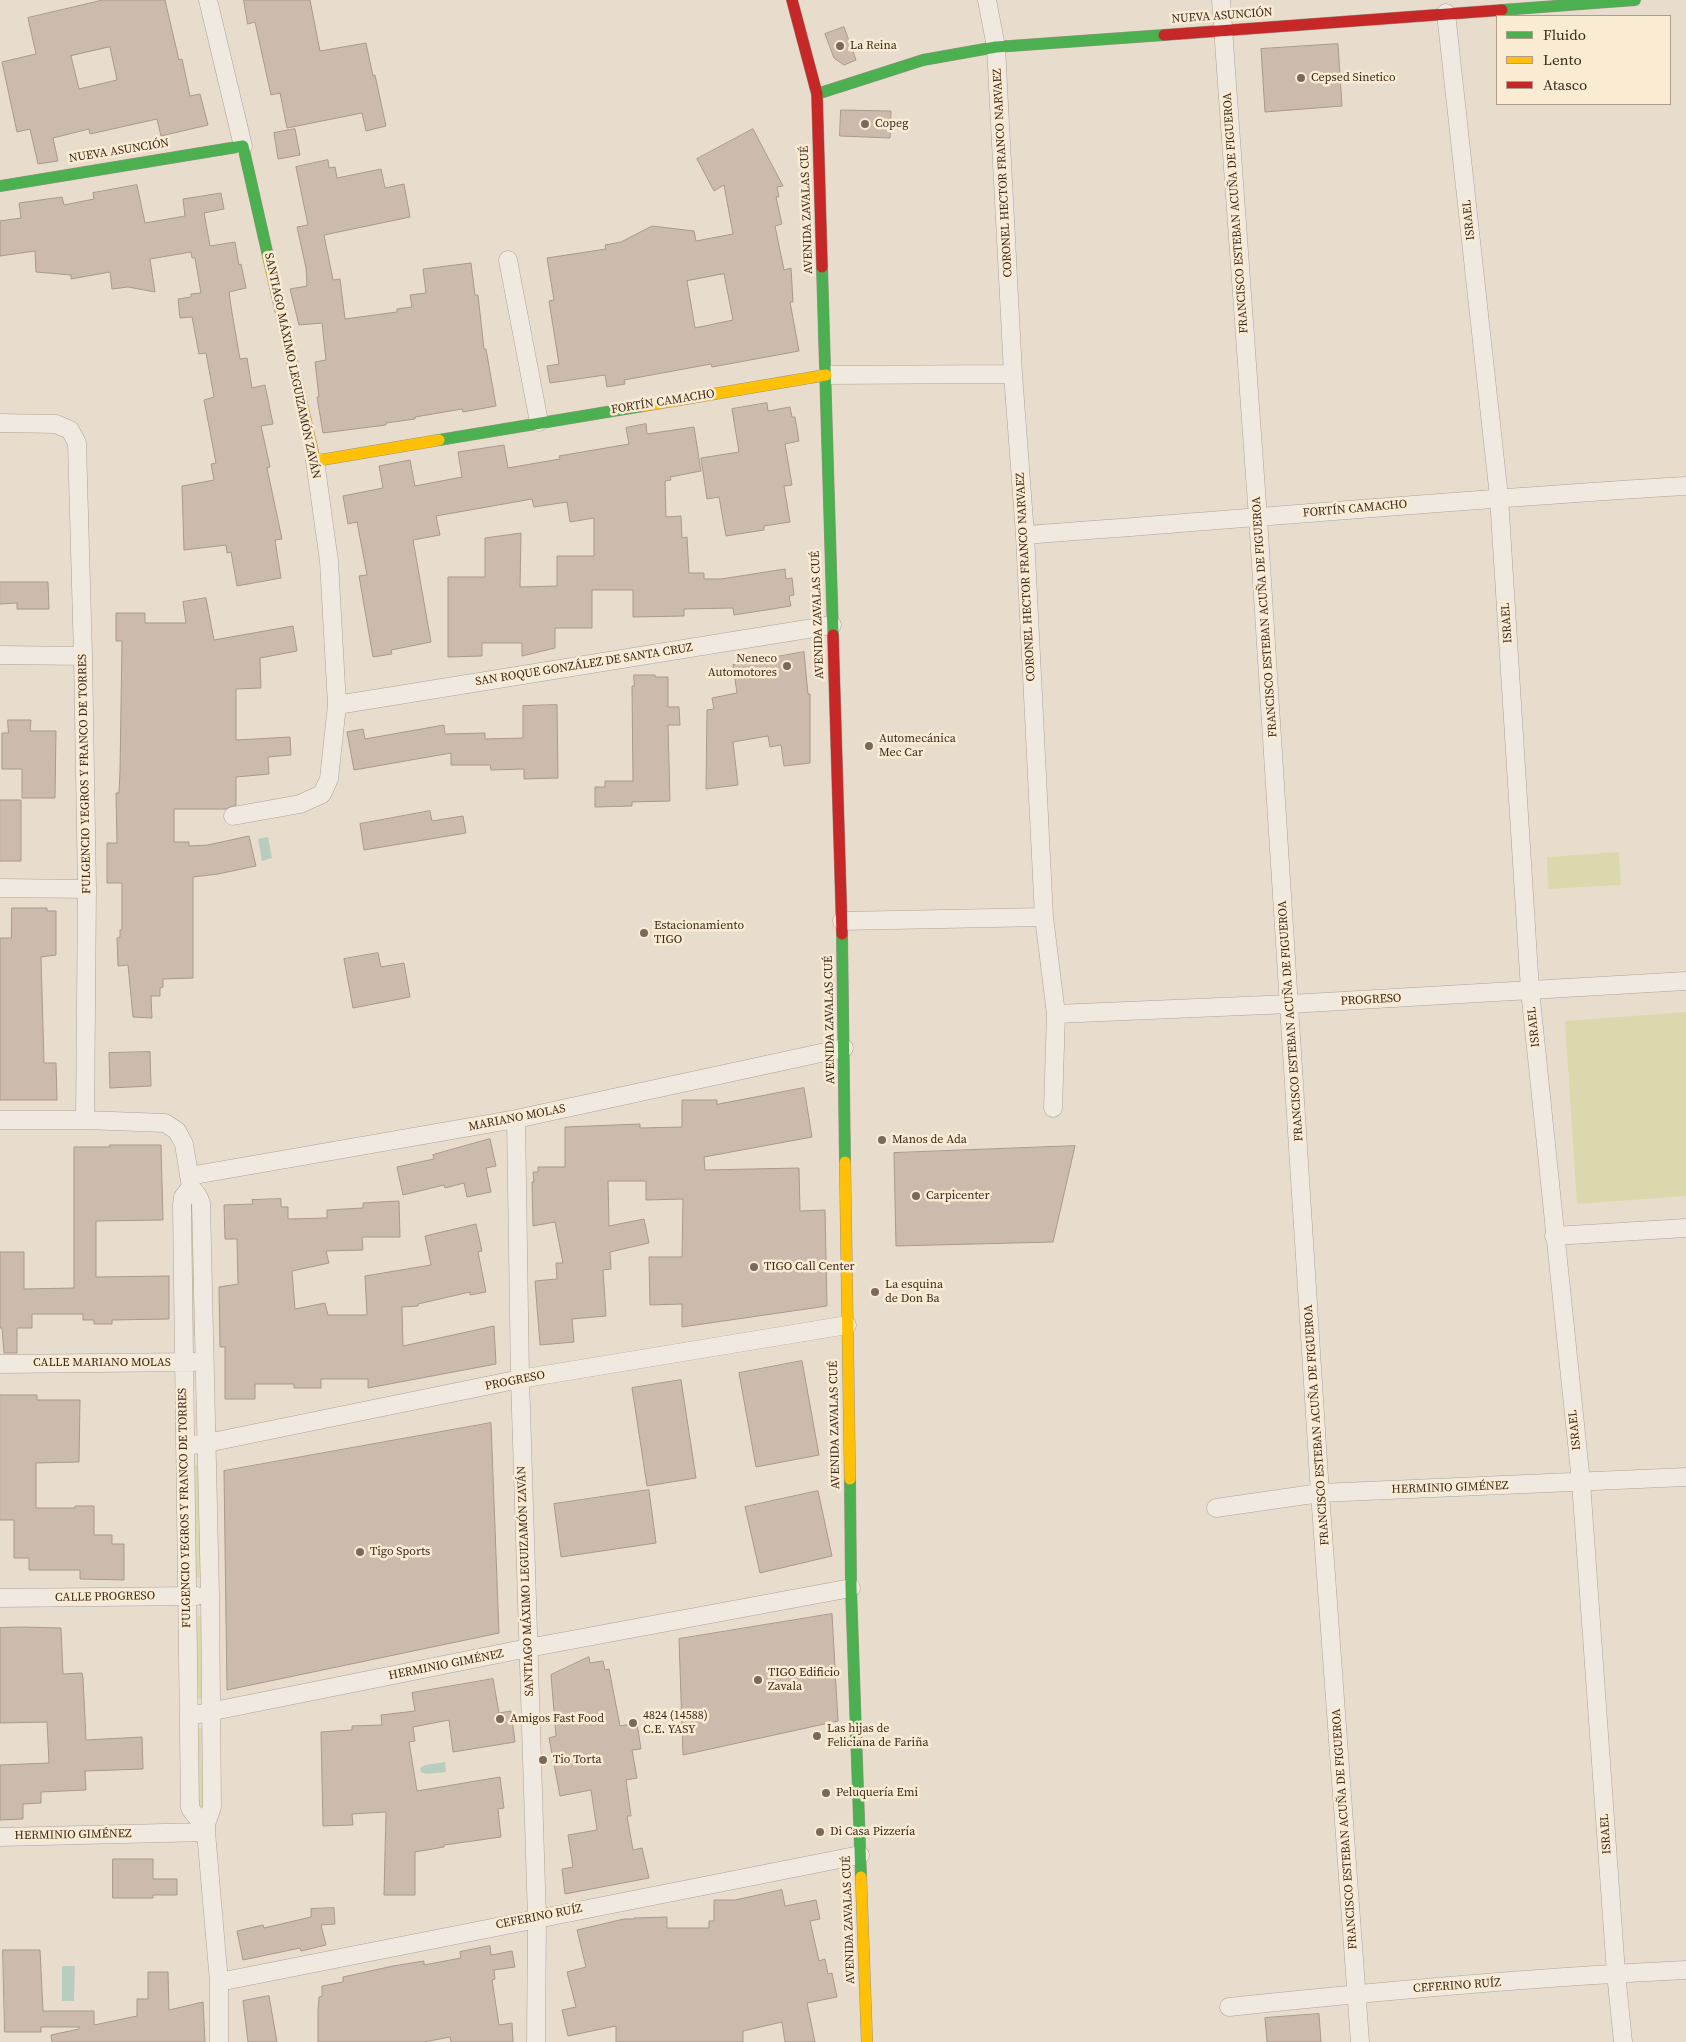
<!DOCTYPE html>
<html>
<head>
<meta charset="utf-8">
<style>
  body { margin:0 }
  #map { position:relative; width:1686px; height:2042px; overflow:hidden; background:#e8ddcd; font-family:"Source Serif 4",serif }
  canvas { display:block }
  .legend { position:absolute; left:1496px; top:15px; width:175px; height:90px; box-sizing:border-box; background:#faebd3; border:1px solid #af9d8a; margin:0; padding:6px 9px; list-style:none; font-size:15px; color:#3e291d }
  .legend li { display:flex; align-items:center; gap:10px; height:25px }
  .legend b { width:25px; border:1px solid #af9d8a }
</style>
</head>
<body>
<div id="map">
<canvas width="1686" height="2042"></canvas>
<ul class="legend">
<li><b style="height:6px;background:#4caf50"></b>Fluido</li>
<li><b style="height:6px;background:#ffc107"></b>Lento</li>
<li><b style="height:6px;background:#c62828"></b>Atasco</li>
</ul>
</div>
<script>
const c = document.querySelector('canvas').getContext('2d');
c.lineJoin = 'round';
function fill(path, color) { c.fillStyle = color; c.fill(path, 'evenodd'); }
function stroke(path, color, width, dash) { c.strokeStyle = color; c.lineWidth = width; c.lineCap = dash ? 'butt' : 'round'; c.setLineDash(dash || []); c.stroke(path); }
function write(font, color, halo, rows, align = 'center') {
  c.font = font + ' "Source Serif 4",serif'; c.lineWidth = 5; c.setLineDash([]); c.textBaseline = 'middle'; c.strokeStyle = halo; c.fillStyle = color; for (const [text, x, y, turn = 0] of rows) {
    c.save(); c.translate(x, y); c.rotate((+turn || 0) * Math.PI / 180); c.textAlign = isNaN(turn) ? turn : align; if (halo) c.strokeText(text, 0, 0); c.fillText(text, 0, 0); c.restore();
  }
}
fill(new Path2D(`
  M 1619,852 L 1621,885 L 1548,889 L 1547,857 Z
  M 1686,1012 L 1686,1196 L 1577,1204 L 1565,1021 Z
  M 193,1199 L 196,1337 L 192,1335 L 189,1200 Z
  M 196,1465 L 199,1465 L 202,1576 L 200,1578 L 195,1576 L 194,1466 Z
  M 197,1615 L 203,1617 L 204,1698 L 198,1699 L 196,1698 L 195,1617 Z
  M 198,1728 L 204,1729 L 206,1805 L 203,1808 L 199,1809 L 197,1807 L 196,1729 Z`), '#dcd8ae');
fill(new Path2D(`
  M 268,837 L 272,858 L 262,861 L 258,839 Z
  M 445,1762 L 446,1772 L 426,1774 L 421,1772 L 420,1768 L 425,1765 Z
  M 62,1966 L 75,1966 L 74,2001 L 62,2001 Z`), '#b9cdbf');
const building = new Path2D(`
  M 103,0 L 165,0 L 179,60 L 182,59 L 190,96 L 200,94 L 208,125 L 161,136 L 157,119 L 90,134 L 89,129 L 53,138 L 58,161 L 38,164 L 30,129 L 17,132 L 2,62 L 36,54 L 28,18 ZM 110,47 L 117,80 L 79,89 L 71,56 Z
  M 244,0 L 310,0 L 320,51 L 366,43 L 373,76 L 375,75 L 386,126 L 366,131 L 362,113 L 287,128 L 280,93 L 271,95 L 255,22 L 248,24 Z
  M 844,27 L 856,60 L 844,65 L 834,58 L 825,34 Z
  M 1338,44 L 1342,106 L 1265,112 L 1261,49 Z
  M 841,110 L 891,111 L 890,138 L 840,136 Z
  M 295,129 L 300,155 L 278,159 L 274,133 Z
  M 753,129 L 783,186 L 777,187 L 779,197 L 776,197 L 782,224 L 775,226 L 784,270 L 791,268 L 793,302 L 790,302 L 799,351 L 712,367 L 711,364 L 624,380 L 625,384 L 607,387 L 605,375 L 550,383 L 547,366 L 559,364 L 549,301 L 554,300 L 547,258 L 606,249 L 605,245 L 621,242 L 652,226 L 694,231 L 696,241 L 733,234 L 724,185 L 714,191 L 697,159 ZM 724,274 L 733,320 L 695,328 L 687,281 Z
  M 328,160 L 329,168 L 335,167 L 337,178 L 381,169 L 385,188 L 404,184 L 410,217 L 324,235 L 333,280 L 340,279 L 345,319 L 397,312 L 397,309 L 412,307 L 410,295 L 426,293 L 423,269 L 471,263 L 475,295 L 478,295 L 484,349 L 486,349 L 496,406 L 463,412 L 462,409 L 415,417 L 415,419 L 386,423 L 386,425 L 323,433 L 317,397 L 319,397 L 315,362 L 326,360 L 322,323 L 299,325 L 290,289 L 307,286 L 306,268 L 297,227 L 308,225 L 296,167 Z
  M 137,185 L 145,223 L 185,216 L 183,199 L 221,193 L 224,209 L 204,213 L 210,246 L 235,242 L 239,265 L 241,264 L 246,288 L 229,292 L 232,313 L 240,359 L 247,358 L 252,388 L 265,385 L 273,424 L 261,426 L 270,467 L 267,468 L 282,539 L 275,540 L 281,578 L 237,586 L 231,552 L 227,553 L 226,545 L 184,550 L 182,486 L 214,480 L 211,464 L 216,463 L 204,400 L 214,397 L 206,353 L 199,354 L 192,317 L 180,318 L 178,299 L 191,297 L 191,294 L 201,293 L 195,258 L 192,258 L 191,252 L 150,259 L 155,292 L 128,287 L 112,289 L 110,272 L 71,279 L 71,275 L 36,272 L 35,251 L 0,256 L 0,221 L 21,218 L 19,203 L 62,197 L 64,205 L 94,199 L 93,193 Z
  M 767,403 L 768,411 L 790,407 L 792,417 L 795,417 L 799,441 L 785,444 L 792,485 L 784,486 L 790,522 L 764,526 L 764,530 L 726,536 L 719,497 L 707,499 L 701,458 L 739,452 L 732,409 Z
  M 646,424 L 647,434 L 694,427 L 701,471 L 670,477 L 671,480 L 665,481 L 666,517 L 681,516 L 682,538 L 687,537 L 689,573 L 704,573 L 704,579 L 721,579 L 785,569 L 786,579 L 792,578 L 794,595 L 789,596 L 791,606 L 734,615 L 733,608 L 684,609 L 684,616 L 633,617 L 633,590 L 592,590 L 592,628 L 555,628 L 555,648 L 522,656 L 522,643 L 482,643 L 482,656 L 448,657 L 448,577 L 485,577 L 485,538 L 521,533 L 520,587 L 557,586 L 557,556 L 594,556 L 594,518 L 570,522 L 567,502 L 534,507 L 532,499 L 436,516 L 440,535 L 413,540 L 431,642 L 391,650 L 392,654 L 373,657 L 359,576 L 367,575 L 357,522 L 348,524 L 343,496 L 383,488 L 379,466 L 410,460 L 415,486 L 462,477 L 458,452 L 504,445 L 508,468 L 560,459 L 559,456 L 629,444 L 626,428 Z
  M 0,582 L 48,582 L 49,609 L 17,609 L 17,603 L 0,604 Z
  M 206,598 L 214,640 L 293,626 L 297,651 L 260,658 L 261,688 L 236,689 L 236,740 L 290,737 L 291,755 L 268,757 L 269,774 L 236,777 L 236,805 L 226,809 L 174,809 L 174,842 L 189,842 L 189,846 L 208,845 L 249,836 L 256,866 L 218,874 L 193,877 L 193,978 L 163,979 L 163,987 L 160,988 L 160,996 L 151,996 L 152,1018 L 133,1017 L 128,965 L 118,966 L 117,938 L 120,937 L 120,930 L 122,930 L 122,883 L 107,883 L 107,843 L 117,843 L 116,793 L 119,793 L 120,771 L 122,641 L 116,641 L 116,613 L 145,613 L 145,623 L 186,623 L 183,602 Z
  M 804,652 L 808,694 L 810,694 L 810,763 L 784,766 L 781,745 L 770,747 L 768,736 L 733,742 L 738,785 L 706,789 L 707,710 L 714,709 L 712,698 L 737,693 L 733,665 Z
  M 634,675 L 655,675 L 655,677 L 668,677 L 668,707 L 679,707 L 680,725 L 668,725 L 670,801 L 632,802 L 632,806 L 595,807 L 595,787 L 605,787 L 605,781 L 633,781 L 632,686 L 634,686 Z
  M 557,705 L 558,778 L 524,779 L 524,769 L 491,770 L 490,765 L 451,765 L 451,753 L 354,770 L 347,732 L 363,729 L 365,739 L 444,725 L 445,734 L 485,733 L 485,739 L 523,738 L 523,706 Z
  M 8,720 L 31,720 L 30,731 L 56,731 L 55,798 L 22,798 L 22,769 L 2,769 L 2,733 L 8,733 Z
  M 0,800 L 21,800 L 21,861 L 0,861 Z
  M 430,811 L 432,821 L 463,816 L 466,833 L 364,850 L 360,824 Z
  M 12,908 L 47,908 L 47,911 L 56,911 L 56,955 L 41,957 L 44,1063 L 56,1063 L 57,1100 L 0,1100 L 0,938 L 11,938 Z
  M 378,953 L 381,967 L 404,963 L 410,997 L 353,1008 L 344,959 Z
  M 150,1052 L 151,1086 L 110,1088 L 109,1053 Z
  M 804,1088 L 812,1137 L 704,1157 L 705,1170 L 799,1168 L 800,1211 L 825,1210 L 827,1306 L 682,1327 L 682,1304 L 650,1305 L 649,1257 L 682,1257 L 683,1199 L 646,1200 L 646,1181 L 608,1181 L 609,1226 L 644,1219 L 649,1243 L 610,1252 L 611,1269 L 603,1270 L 606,1316 L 572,1319 L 574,1342 L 540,1345 L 535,1281 L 557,1279 L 556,1263 L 563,1263 L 555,1222 L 533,1226 L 532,1182 L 534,1182 L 533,1172 L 538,1172 L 538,1167 L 565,1167 L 565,1127 L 640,1124 L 640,1128 L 682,1127 L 682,1100 L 717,1100 L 717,1104 Z
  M 490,1139 L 496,1166 L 486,1168 L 491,1192 L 467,1197 L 464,1183 L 445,1188 L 444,1185 L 403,1195 L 397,1167 L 434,1159 L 433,1155 Z
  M 110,1145 L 161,1145 L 163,1220 L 96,1221 L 96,1277 L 169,1276 L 169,1319 L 112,1320 L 112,1324 L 94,1324 L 94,1320 L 83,1320 L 83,1314 L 32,1314 L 32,1328 L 17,1328 L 17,1353 L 4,1353 L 2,1328 L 0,1328 L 0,1252 L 24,1252 L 24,1289 L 74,1288 L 74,1147 L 110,1147 Z
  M 1075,1146 L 1053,1242 L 896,1246 L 894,1153 Z
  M 281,1199 L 281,1207 L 288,1207 L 288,1219 L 327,1218 L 327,1210 L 363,1208 L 363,1203 L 399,1201 L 400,1237 L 362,1237 L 363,1250 L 326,1251 L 329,1263 L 292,1271 L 295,1309 L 325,1303 L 328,1315 L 367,1315 L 365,1276 L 431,1265 L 425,1236 L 476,1224 L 482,1251 L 478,1252 L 486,1292 L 470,1295 L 470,1292 L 418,1304 L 418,1306 L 402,1307 L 403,1346 L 494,1326 L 496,1364 L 368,1388 L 368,1379 L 321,1379 L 321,1388 L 294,1388 L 294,1384 L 255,1384 L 255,1399 L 225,1399 L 225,1347 L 220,1347 L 219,1287 L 238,1284 L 237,1239 L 225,1239 L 224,1205 L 253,1204 L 252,1200 Z
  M 802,1361 L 819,1455 L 756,1467 L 739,1373 Z
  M 681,1380 L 696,1478 L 647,1486 L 632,1388 Z
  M 0,1395 L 37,1395 L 37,1400 L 80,1400 L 79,1462 L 36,1463 L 36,1508 L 75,1508 L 75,1506 L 94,1506 L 94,1535 L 112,1535 L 112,1544 L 124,1544 L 124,1580 L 80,1579 L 80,1570 L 29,1570 L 29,1558 L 14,1558 L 14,1520 L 0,1520 Z
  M 491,1423 L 499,1633 L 227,1690 L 224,1471 Z
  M 649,1490 L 656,1543 L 561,1557 L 554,1504 Z
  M 818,1491 L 832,1556 L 760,1573 L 745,1507 Z
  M 832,1614 L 838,1721 L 683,1755 L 679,1639 Z
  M 23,1627 L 61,1628 L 63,1674 L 82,1673 L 83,1678 L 86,1740 L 142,1737 L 143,1769 L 85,1771 L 86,1790 L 41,1792 L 41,1803 L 23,1804 L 23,1819 L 0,1820 L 0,1765 L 49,1763 L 47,1722 L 0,1723 L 0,1628 Z
  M 589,1657 L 590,1663 L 603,1661 L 605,1670 L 609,1669 L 620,1726 L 637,1723 L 641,1749 L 632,1750 L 637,1778 L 626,1780 L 631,1816 L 627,1816 L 633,1850 L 642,1848 L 649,1878 L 565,1894 L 562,1869 L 573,1867 L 568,1835 L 597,1830 L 591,1790 L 560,1796 L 549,1738 L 556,1736 L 551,1675 Z
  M 493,1679 L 499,1713 L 511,1711 L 515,1742 L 453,1752 L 449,1720 L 413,1727 L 415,1741 L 409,1742 L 417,1791 L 500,1777 L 504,1808 L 498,1809 L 501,1837 L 444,1845 L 444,1847 L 415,1852 L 415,1895 L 384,1895 L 386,1812 L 352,1814 L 353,1825 L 323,1826 L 321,1732 L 352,1730 L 352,1726 L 382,1725 L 381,1715 L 415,1711 L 412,1693 Z
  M 113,1859 L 153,1859 L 153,1879 L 177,1879 L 177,1895 L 153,1895 L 153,1898 L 113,1898 Z
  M 782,1890 L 785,1906 L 816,1900 L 820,1919 L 810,1921 L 819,1961 L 825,1959 L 828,1974 L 832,1973 L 837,1997 L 807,2003 L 815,2042 L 785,2042 L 782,2022 L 743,2031 L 743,2042 L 616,2042 L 616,2026 L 568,2036 L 562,2010 L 576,2007 L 567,1972 L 586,1967 L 577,1930 L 624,1919 L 634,1919 L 634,1918 L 667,1917 L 667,1928 L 709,1928 L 709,1921 L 714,1921 L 714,1900 L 735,1900 Z
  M 334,1908 L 335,1924 L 321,1925 L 326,1945 L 301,1951 L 300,1948 L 243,1960 L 237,1931 L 263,1925 L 264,1928 L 311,1917 L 311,1909 Z
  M 490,1946 L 491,1955 L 512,1951 L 515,1967 L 494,1970 L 495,1979 L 492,1980 L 499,2025 L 512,2023 L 513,2042 L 451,2042 L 450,2037 L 424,2042 L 318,2042 L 318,2011 L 319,1997 L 322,1996 L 322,1986 L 343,1982 L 343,1977 L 393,1966 L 424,1961 L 424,1965 L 461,1958 L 460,1952 Z
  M 3,1950 L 40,1950 L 43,2011 L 94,2011 L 94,2025 L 137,2016 L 137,1999 L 148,1999 L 148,1972 L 168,1972 L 169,2010 L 203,2002 L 205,2042 L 52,2042 L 51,2035 L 79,2029 L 79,2027 L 41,2027 L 41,2032 L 5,2032 Z
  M 269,1996 L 277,2042 L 248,2042 L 243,2001 Z
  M 1319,2014 L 1321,2042 L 1267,2042 L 1265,2018 Z`);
fill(building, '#ccbaad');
stroke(building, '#a9988c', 1);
const street = new Path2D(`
  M 208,0 L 243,146
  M 987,0 L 996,47 L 1013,374 L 1025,535 L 1044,917 L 1056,1014 L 1053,1108
  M 1221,0 L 1258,518 L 1320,1493 L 1360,2042
  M 1446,13 L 1499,497 L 1530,990 L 1581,1482 L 1616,1973 L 1623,2042
  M 508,260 L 539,422
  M 826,375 L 1013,374
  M 0,423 L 56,424 L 70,430 L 77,443 L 83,656 L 87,889 L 85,1120
  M 1025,535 C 1245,519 1465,499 1686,486
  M 0,655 L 83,656
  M 337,705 L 832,625
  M 233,816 L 300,804 L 322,794 L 329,779 L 337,705 L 329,561 L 315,461
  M 0,888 L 87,889
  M 842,921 L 1044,917
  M 1056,1014 L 1290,1004 L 1686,981
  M 516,1119 L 520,1379 L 537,1918 L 536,2042
  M 0,1120 L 85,1120 L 165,1123 L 177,1131 L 184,1144 L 191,1187 L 198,1196 L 201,1203 L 210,1595 L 212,1807 L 206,1824 L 206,1832 L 219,1982 L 219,2042
  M 189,1176 L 516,1119 L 844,1048
  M 191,1187 L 183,1197 L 182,1205 L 190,1808 L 196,1816 L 206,1824
  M 1554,1236 L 1686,1228
  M 0,1364 L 194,1362
  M 185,1446 L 207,1443 L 520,1379 L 847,1325
  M 1216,1508 L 1320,1493 L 1686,1477
  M 0,1598 L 197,1596
  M 189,1716 L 528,1648 L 851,1588
  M 0,1837 L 206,1832
  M 219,1982 L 860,1855
  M 1229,2007 C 1381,1991 1533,1977 1686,1970`);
const fast = new Path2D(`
  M 1502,10 L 1635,0
  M 817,94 L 923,60 L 996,47 L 1164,35
  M 0,186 L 243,146 L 268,256
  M 822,267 L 833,635
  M 439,440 L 643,406
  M 842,934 L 845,1162
  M 850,1479 L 851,1588 L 861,1877`);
const slow = new Path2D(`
  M 268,256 L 315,461 L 439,440
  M 643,406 L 826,375
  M 845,1162 L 850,1479
  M 861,1877 L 867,2042`);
const jam = new Path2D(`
  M 792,0 L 817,94 L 822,267
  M 1164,35 L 1502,10
  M 833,635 L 842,934`);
stroke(street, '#ada297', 19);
stroke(fast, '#9d9286', 12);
stroke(slow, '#9d9286', 12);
stroke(jam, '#9d9286', 12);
stroke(street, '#f0e9e0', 18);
stroke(fast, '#4caf50', 11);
stroke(slow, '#ffc107', 11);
stroke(jam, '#c62828', 11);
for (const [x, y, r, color] of [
  [840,46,5,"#7a685b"],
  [1301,78,5,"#7a685b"],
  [865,124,5,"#7a685b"],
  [787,666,5,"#7a685b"],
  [869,746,5,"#7a685b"],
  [644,933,5,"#7a685b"],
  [882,1140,5,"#7a685b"],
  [916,1196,5,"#7a685b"],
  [754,1267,5,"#7a685b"],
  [875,1292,5,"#7a685b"],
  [360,1552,5,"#7a685b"],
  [758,1680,5,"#7a685b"],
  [500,1719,5,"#7a685b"],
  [633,1723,5,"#7a685b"],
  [817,1736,5,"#7a685b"],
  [543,1760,5,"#7a685b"],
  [826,1793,5,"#7a685b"],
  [820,1832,5,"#7a685b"]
]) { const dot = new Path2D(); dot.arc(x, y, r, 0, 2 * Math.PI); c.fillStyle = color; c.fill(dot); stroke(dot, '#faebd3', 2); }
write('12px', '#3e291d', '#faebd3', [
  ["NUEVA ASUNCIÓN",1222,16,-4],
  ["NUEVA ASUNCIÓN",119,151,-9],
  ["CORONEL HECTOR FRANCO NARVAEZ",1003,173,-93],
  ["AVENIDA ZAVALAS CUÉ",807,210,-92],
  ["FRANCISCO ESTEBAN ACUÑA DE FIGUEROA",1236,213,-94],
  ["ISRAEL",1469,220,-96],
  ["SANTIAGO MÁXIMO LEGUIZAMÓN ZAVÁN",292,366,78],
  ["FORTÍN CAMACHO",663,402,-9],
  ["FORTÍN CAMACHO",1355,509,-5],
  ["CORONEL HECTOR FRANCO NARVAEZ",1026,577,-93],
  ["AVENIDA ZAVALAS CUÉ",818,615,-92],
  ["FRANCISCO ESTEBAN ACUÑA DE FIGUEROA",1265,617,-94],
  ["ISRAEL",1507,623,-94],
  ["SAN ROQUE GONZÁLEZ DE SANTA CRUZ",584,665,-9],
  ["FULGENCIO YEGROS Y FRANCO DE TORRES",85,774,-91],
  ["PROGRESO",1371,1000,-3],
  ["AVENIDA ZAVALAS CUÉ",830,1020,-91],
  ["FRANCISCO ESTEBAN ACUÑA DE FIGUEROA",1291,1021,-94],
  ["ISRAEL",1534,1027,-96],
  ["MARIANO MOLAS",517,1118,-11],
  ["CALLE MARIANO MOLAS",102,1363],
  ["PROGRESO",515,1381,-11],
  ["AVENIDA ZAVALAS CUÉ",835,1425,-91],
  ["FRANCISCO ESTEBAN ACUÑA DE FIGUEROA",1317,1425,-94],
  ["ISRAEL",1575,1430,-96],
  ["HERMINIO GIMÉNEZ",1450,1488,-2],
  ["FULGENCIO YEGROS Y FRANCO DE TORRES",185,1508,-91],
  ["SANTIAGO MÁXIMO LEGUIZAMÓN ZAVÁN",526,1581,-92],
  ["CALLE PROGRESO",105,1597,-1],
  ["HERMINIO GIMÉNEZ",446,1665,-11],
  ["FRANCISCO ESTEBAN ACUÑA DE FIGUEROA",1345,1829,-94],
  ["ISRAEL",1606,1834,-94],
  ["HERMINIO GIMÉNEZ",73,1835,-1],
  ["CEFERINO RUÍZ",539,1917,-11],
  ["AVENIDA ZAVALAS CUÉ",849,1920,-92],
  ["CEFERINO RUÍZ",1457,1986,-4]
]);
write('12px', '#3e291d', '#faebd3', [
  ["La Reina",850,46],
  ["Cepsed Sinetico",1311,78],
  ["Copeg",875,124],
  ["Neneco",777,659,"right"],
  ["Automotores",777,673,"right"],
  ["Automecánica",879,739],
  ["Mec Car",879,753],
  ["Estacionamiento",654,926],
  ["TIGO",654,940],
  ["Manos de Ada",892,1140],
  ["Carpicenter",926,1196],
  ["TIGO Call Center",764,1267],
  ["La esquina",885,1285],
  ["de Don Ba",885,1299],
  ["Tigo Sports",370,1552],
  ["TIGO Edificio",768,1673],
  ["Zavala",768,1687],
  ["4824 (14588)",643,1716],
  ["C.E. YASY",643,1730],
  ["Amigos Fast Food",510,1719],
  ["Las hijas de",827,1729],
  ["Feliciana de Fariña",827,1743],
  ["Tio Torta",553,1760],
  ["Peluquería Emi",836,1793],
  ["Di Casa Pizzería",830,1832]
], 'left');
</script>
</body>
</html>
